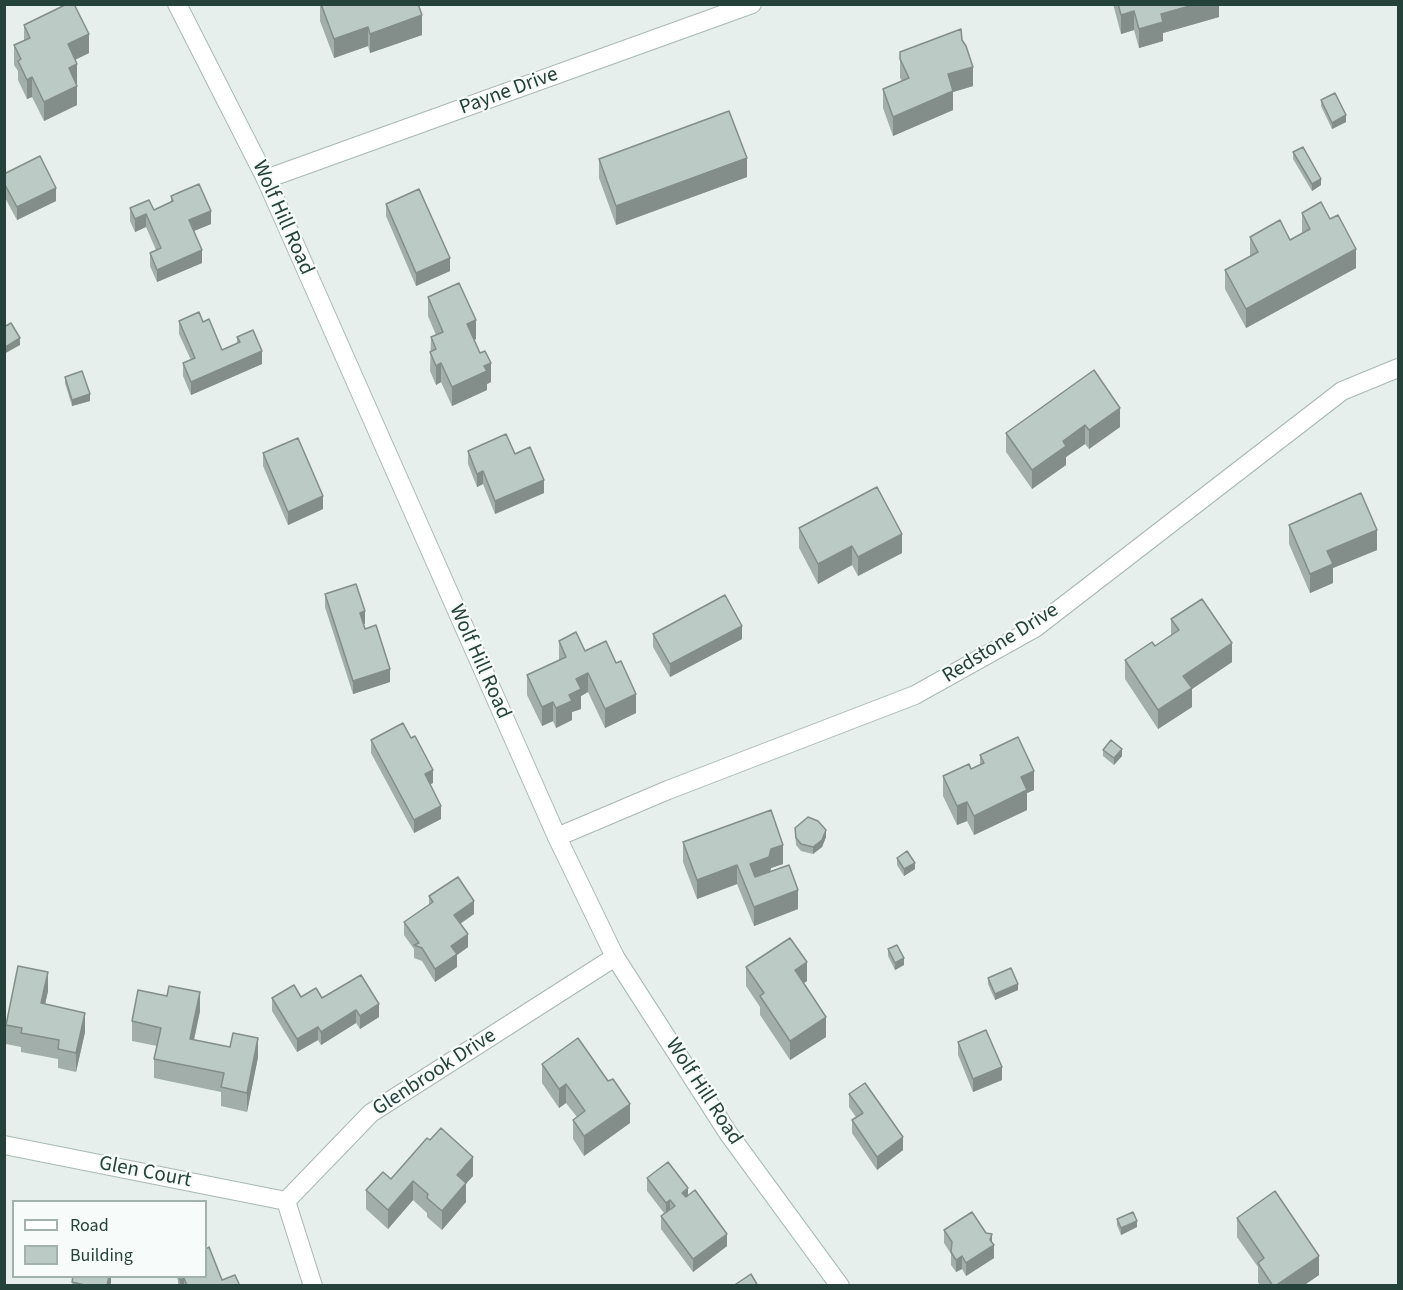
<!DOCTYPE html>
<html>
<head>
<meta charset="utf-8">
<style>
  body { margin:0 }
  #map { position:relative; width:1403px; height:1290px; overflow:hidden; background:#e6efeb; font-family:"Source Sans 3",sans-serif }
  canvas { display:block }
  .frame { position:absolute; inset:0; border:6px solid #24423a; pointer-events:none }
  .legend { position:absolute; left:12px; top:1200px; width:195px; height:78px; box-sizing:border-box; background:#f7fbf9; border:2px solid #a3b1ad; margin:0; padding:8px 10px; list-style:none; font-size:18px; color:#24423a }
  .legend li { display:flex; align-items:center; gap:12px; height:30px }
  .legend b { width:30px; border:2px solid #a3b1ad }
</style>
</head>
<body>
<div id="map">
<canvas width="1403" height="1290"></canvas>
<div class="frame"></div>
<ul class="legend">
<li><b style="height:8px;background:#fff"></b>Road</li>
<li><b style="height:16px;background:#bbcac4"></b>Building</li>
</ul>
</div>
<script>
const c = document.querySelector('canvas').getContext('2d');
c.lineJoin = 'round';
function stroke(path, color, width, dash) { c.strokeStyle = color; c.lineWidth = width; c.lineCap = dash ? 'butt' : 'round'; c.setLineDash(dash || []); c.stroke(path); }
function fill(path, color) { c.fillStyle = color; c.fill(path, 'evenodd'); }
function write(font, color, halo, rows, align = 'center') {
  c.font = font + ' "Source Sans 3",sans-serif'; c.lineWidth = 4.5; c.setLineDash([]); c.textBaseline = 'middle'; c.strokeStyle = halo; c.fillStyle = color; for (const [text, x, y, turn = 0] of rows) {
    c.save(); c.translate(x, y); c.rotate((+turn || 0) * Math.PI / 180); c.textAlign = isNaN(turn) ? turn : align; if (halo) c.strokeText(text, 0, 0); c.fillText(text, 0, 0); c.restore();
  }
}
const street = new Path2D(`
  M 266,179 L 752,4
  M 557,837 L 668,790 L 915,695 L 1035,628 L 1342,391 L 1398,368
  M 4,1145 L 286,1201
  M 286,1201 L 371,1113 L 615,957
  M 286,1201 L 313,1286`);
const secondary = new Path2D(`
  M 177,4 L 266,179 L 557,837 L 615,957 L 728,1133 L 840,1286`);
stroke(street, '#a8b8b2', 20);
stroke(secondary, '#a4bbb3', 20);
stroke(street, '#fff', 18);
stroke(secondary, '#fff', 18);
fill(new Path2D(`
  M 320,4 L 418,4 L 422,35 L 370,53 L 368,46 L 334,58 L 320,21 Z
  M 1113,4 L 1219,4 L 1219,17 L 1163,33 L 1163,41 L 1139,48 L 1134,30 L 1121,34 Z
  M 24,25 L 89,53 L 75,60 L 77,83 L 77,105 L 44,121 L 32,97 L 27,99 L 18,80 L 18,71 L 14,65 L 14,45 L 24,41 Z
  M 962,40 L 973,86 L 953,92 L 953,110 L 893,136 L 883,108 L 883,89 L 902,81 L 900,78 L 900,52 Z
  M 1321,100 L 1346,122 L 1332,129 L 1321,106 Z
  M 1293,152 L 1321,185 L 1312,191 L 1293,159 Z
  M 599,159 L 747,177 L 616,225 L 599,178 Z
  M 4,174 L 56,201 L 17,220 L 4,196 Z
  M 171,196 L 211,224 L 194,231 L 202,263 L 157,282 L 150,266 L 150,253 L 156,250 L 146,227 L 135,232 L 130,221 L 130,208 L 154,210 L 171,202 Z
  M 386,204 L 450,271 L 416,286 L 386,216 Z
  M 1302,213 L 1356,268 L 1246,328 L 1225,289 L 1225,270 L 1250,256 L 1250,237 L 1290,240 L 1302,233 Z
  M 428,297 L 476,339 L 474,340 L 491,382 L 487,384 L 487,390 L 452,406 L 441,382 L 436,385 L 430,371 L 431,337 L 436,335 L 428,316 Z
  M 179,321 L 203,322 L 222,350 L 237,344 L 237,337 L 262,364 L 191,395 L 183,376 L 183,363 L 191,360 L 179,334 Z
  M 1094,370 L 1120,427 L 1089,449 L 1085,444 L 1066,457 L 1066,465 L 1032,489 L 1006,452 L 1006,433 Z
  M 65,377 L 90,401 L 72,406 L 65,383 Z
  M 468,451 L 515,454 L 544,493 L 495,514 L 483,484 L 477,487 L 468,464 Z
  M 263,453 L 323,509 L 288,525 L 263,466 Z
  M 1289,525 L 1377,550 L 1333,568 L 1333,583 L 1310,593 L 1289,544 Z
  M 799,528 L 902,553 L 858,576 L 852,565 L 818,584 L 799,548 Z
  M 325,594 L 365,624 L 363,624 L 365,629 L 390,682 L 353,694 L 325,607 Z
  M 1171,619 L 1232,662 L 1192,689 L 1192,707 L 1158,729 L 1125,679 L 1125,660 L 1155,646 L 1171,635 Z
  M 653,634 L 742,639 L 670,677 L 653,647 Z
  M 559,641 L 585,651 L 636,713 L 605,728 L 588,692 L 581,696 L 581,709 L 572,712 L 572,720 L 556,728 L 553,721 L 542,726 L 527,695 L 527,675 L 559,660 Z
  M 371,740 L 433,783 L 430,784 L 441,819 L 414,833 L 371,753 Z
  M 1103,750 L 1122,756 L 1114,765 L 1103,756 Z
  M 980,755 L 1034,790 L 1027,793 L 1027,810 L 974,835 L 967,821 L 957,825 L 943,796 L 943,776 L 971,769 L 980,764 Z
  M 795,828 L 826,837 L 822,847 L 813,854 L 801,851 L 796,845 Z
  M 683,842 L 783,864 L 771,868 L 770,871 L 798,909 L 754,926 L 737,884 L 697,899 L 683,862 Z
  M 897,858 L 915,869 L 904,876 L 897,865 Z
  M 429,896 L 474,914 L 460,924 L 468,947 L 457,955 L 457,967 L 435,982 L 422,961 L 414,958 L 414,949 L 404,935 L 404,922 L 429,905 Z
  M 888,949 L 904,965 L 895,970 L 888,956 Z
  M 746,967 L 807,981 L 803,983 L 826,1037 L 790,1060 L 760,1015 L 760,1007 L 746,986 Z
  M 988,978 L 1018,990 L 995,1000 L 988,984 Z
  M 48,991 L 45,1004 L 85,1032 L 76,1072 L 58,1068 L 58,1059 L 21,1052 L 21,1047 L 6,1044 L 6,1025 Z
  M 301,997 L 322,998 L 379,1017 L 360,1029 L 356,1023 L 321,1045 L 318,1040 L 297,1052 L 272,1011 L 272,998 Z
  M 200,1011 L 194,1040 L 258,1057 L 247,1112 L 221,1106 L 221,1092 L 154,1078 L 154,1059 L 157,1046 L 132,1041 L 132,1021 Z
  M 958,1042 L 1002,1080 L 973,1092 L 958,1055 Z
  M 542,1064 L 630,1123 L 584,1156 L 573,1139 L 573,1120 L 577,1117 L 566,1103 L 559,1108 L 542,1083 Z
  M 849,1094 L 903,1150 L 877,1170 L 852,1133 L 852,1120 L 856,1117 L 849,1107 Z
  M 473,1176 L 466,1183 L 466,1202 L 442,1230 L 427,1217 L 427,1213 L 413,1200 L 388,1229 L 366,1209 L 366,1190 L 391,1179 Z
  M 647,1178 L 688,1196 L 727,1246 L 693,1272 L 661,1229 L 661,1216 L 664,1213 L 647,1191 Z
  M 1237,1218 L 1319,1275 L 1303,1286 L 1260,1286 L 1258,1282 L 1258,1267 L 1237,1237 Z
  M 1117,1219 L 1137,1227 L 1121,1235 L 1117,1225 Z
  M 944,1230 L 992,1242 L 994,1258 L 966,1276 L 962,1269 L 956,1272 L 951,1265 L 951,1254 L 944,1243 Z
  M 67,1276 L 111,1276 L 111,1282 L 110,1286 L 72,1286 L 73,1278 Z
  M 176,1276 L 206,1276 L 222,1280 L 240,1286 L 178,1286 L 178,1280 Z`), '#a1aea9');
fill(new Path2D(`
  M 1197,4 L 1219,4 L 1219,17 L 1163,33 L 1163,41 L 1139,48 L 1139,29 L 1161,14 Z
  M 1134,11 L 1134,30 L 1121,34 L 1121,15 Z
  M 422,15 L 422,35 L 370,53 L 370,34 Z
  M 368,27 L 368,46 L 334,58 L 334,39 Z
  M 89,34 L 89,53 L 68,63 L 68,44 Z
  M 77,64 L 77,83 L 69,87 L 69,68 Z
  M 973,67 L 973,86 L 953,92 L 953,110 L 893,136 L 893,117 L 948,74 Z
  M 32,77 L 32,97 L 27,99 L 27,80 Z
  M 77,86 L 77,105 L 44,121 L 44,102 Z
  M 1346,115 L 1346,122 L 1332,129 L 1332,123 Z
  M 747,158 L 747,177 L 616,225 L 616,206 Z
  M 1321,179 L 1321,185 L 1312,191 L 1312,184 Z
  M 56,188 L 56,201 L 17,220 L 17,207 Z
  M 211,211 L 211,224 L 189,233 L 189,220 Z
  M 146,214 L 146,227 L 135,232 L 135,219 Z
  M 1356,249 L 1356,268 L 1246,328 L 1246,309 Z
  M 202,250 L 202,263 L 157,282 L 157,270 Z
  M 450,258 L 450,271 L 416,286 L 416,273 Z
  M 476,320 L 476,339 L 467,343 L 467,324 Z
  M 20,338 L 20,345 L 4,354 L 4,348 Z
  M 262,351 L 262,364 L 191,395 L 191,382 Z
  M 441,363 L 441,382 L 436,385 L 436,366 Z
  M 491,363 L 491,382 L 487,384 L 487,390 L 452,406 L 452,387 L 484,366 Z
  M 90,394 L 90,401 L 72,406 L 72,400 Z
  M 1120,408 L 1120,427 L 1089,449 L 1089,430 Z
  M 1085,425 L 1085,444 L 1066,457 L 1066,465 L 1032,489 L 1032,470 L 1063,441 Z
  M 483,471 L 483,484 L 477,487 L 477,474 Z
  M 544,480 L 544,493 L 495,514 L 495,501 Z
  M 323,496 L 323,509 L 288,525 L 288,512 Z
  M 1377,530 L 1377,550 L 1333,568 L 1333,583 L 1310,593 L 1310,574 L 1327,551 Z
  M 902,534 L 902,553 L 858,576 L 858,557 Z
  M 852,546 L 852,565 L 818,584 L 818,564 Z
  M 365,611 L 365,624 L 360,626 L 360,613 Z
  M 742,626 L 742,639 L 670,677 L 670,664 Z
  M 1232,643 L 1232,662 L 1192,689 L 1192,707 L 1158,729 L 1158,710 L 1183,676 Z
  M 390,669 L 390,682 L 353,694 L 353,681 Z
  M 588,673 L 588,692 L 581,696 L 581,709 L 572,712 L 572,720 L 556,728 L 556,708 L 569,695 L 576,679 Z
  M 636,694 L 636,713 L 605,728 L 605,709 Z
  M 553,702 L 553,721 L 542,726 L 542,707 Z
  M 1122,749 L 1122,756 L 1114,765 L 1114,758 Z
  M 433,770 L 433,783 L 425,787 L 425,774 Z
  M 1034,771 L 1034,790 L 1027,793 L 1027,810 L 974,835 L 974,816 L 1021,777 Z
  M 967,802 L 967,821 L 957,825 L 957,806 Z
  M 441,806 L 441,819 L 414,833 L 414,820 Z
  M 826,830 L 826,837 L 822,847 L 813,854 L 813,847 Z
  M 783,845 L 783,864 L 771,868 L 769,876 L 750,883 L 750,864 L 771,849 Z
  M 915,863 L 915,869 L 904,876 L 904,869 Z
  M 737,865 L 737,884 L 697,899 L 697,880 Z
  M 798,890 L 798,909 L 754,926 L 754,907 Z
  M 474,901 L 474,914 L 454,928 L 454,915 Z
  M 468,934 L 468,947 L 457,955 L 457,967 L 435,982 L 435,969 L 451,946 Z
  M 904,958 L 904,965 L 895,970 L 895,963 Z
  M 807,962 L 807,981 L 795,989 L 795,970 Z
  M 48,972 L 48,991 L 41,1022 L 41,1003 Z
  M 1018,984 L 1018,990 L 995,1000 L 995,994 Z
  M 200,992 L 200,1011 L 190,1058 L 190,1039 Z
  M 379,1004 L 379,1017 L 360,1029 L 360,1016 Z
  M 356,1010 L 356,1023 L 321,1045 L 321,1032 Z
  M 85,1013 L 85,1032 L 76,1072 L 76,1053 Z
  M 826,1017 L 826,1037 L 790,1060 L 790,1041 Z
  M 318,1027 L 318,1040 L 297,1052 L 297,1039 Z
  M 258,1038 L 258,1057 L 247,1112 L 247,1093 Z
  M 1002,1067 L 1002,1080 L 973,1092 L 973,1079 Z
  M 566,1084 L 566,1103 L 559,1108 L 559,1089 Z
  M 630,1104 L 630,1123 L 584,1156 L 584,1136 Z
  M 903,1137 L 903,1150 L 877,1170 L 877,1157 Z
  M 473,1157 L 473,1176 L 457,1194 L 457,1175 Z
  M 413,1181 L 413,1200 L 388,1229 L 388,1210 Z
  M 466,1183 L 466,1202 L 442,1230 L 442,1211 Z
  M 688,1188 L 688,1201 L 682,1193 Z
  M 670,1200 L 670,1213 L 666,1216 L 666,1203 Z
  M 1137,1221 L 1137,1227 L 1121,1235 L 1121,1228 Z
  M 727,1234 L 727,1246 L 693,1272 L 693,1259 Z
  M 992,1234 L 992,1246 L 994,1245 L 994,1258 L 966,1276 L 966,1263 L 990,1240 Z
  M 962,1256 L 962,1269 L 956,1272 L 956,1260 Z
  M 1319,1256 L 1319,1275 L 1303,1286 L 1275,1286 Z
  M 109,1276 L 111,1276 L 111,1282 L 110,1286 L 107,1286 Z
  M 184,1278 L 184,1286 L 180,1286 L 180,1280 Z`), '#838d89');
const building = new Path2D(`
  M 67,4 L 74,4 L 89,34 L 68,44 L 77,64 L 69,68 L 77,86 L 44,102 L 32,77 L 27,80 L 18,61 L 21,59 L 14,45 L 30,38 L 24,25 Z
  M 321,4 L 418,4 L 422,15 L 370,34 L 368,27 L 334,39 Z
  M 1118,4 L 1197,4 L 1161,14 L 1163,22 L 1139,29 L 1134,11 L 1121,15 Z
  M 961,29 L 962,40 L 966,46 L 973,67 L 948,74 L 953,91 L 893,117 L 883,89 L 909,78 L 900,59 L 900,52 Z
  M 1335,93 L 1346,115 L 1332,123 L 1321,100 Z
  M 729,111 L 747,158 L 616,206 L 599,159 Z
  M 1303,147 L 1321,179 L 1312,184 L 1293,152 Z
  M 40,156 L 56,188 L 17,207 L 4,183 L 4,174 Z
  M 199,184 L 211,211 L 189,220 L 202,250 L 157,270 L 150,253 L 161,248 L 146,214 L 135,219 L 130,208 L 149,200 L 154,210 L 173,201 L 171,196 Z
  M 419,189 L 450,258 L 416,273 L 386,204 Z
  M 1321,202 L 1330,219 L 1338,215 L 1356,249 L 1246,309 L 1225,270 L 1258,252 L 1250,237 L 1280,220 L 1290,240 L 1310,229 L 1302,213 Z
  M 459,283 L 476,320 L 467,324 L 480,353 L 485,351 L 491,363 L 484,366 L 487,371 L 452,387 L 441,363 L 436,366 L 430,352 L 436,349 L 431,337 L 443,332 L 428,297 Z
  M 199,312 L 203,322 L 209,319 L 222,350 L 240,342 L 237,337 L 253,330 L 262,351 L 191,382 L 183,363 L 195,358 L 179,321 Z
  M 11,323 L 20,338 L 4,348 L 4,327 Z
  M 1094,370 L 1120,408 L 1089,430 L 1085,425 L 1063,441 L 1066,446 L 1032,470 L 1006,433 Z
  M 82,371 L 90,394 L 72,400 L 65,377 Z
  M 506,434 L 515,454 L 530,447 L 544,480 L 495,501 L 483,471 L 477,474 L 468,451 Z
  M 298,438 L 323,496 L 288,512 L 263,453 Z
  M 877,487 L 902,534 L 858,557 L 852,546 L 818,564 L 799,528 Z
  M 1361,493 L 1377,530 L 1327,551 L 1333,564 L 1310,574 L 1289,525 Z
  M 356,584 L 365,611 L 360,613 L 365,629 L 376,625 L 390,669 L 353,681 L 325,594 Z
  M 725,595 L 742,626 L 670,664 L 653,634 Z
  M 1202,599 L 1232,643 L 1183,676 L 1192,688 L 1158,710 L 1125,660 L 1152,642 L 1155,646 L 1179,630 L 1171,619 Z
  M 576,632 L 585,651 L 606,641 L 616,663 L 621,661 L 636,694 L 605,709 L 588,673 L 576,679 L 581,689 L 569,695 L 572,701 L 556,708 L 553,702 L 542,707 L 527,675 L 566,657 L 559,641 Z
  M 403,723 L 411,738 L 415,736 L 433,770 L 425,774 L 441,806 L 414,820 L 371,740 Z
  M 1018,737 L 1034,771 L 1021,777 L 1027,790 L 974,816 L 967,802 L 957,806 L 943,776 L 969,764 L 971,769 L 984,763 L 980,755 Z
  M 1111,740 L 1122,749 L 1114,758 L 1103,750 Z
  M 771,810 L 783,845 L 771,849 L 769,857 L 750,864 L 755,877 L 789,865 L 798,890 L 754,907 L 737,865 L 697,880 L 683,842 Z
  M 808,817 L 818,821 L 826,830 L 822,840 L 813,847 L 801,844 L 796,838 L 795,828 Z
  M 907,851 L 915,863 L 904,869 L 897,858 Z
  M 458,877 L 474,901 L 454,915 L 468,934 L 451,946 L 457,954 L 435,969 L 422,948 L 414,945 L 419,943 L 404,922 L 433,902 L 429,896 Z
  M 790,938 L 807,962 L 795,970 L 826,1017 L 790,1041 L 760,996 L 764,993 L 746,967 Z
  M 897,945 L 904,958 L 895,963 L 888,949 Z
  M 18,966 L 48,972 L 41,1003 L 85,1013 L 76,1053 L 58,1049 L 59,1040 L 21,1033 L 22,1028 L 6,1025 Z
  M 1011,968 L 1018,984 L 995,994 L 988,978 Z
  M 361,975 L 379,1004 L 360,1016 L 356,1010 L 321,1032 L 318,1027 L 297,1039 L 272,998 L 294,985 L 301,997 L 316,988 L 322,998 Z
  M 169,986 L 200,992 L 190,1039 L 230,1047 L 233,1033 L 258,1038 L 247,1093 L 221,1087 L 224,1073 L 154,1059 L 161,1028 L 132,1021 L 138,990 L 167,996 Z
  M 986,1030 L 1002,1067 L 973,1079 L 958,1042 Z
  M 578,1038 L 608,1081 L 613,1079 L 630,1104 L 584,1136 L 573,1120 L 585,1111 L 566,1084 L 559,1089 L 542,1064 Z
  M 865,1083 L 903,1137 L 877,1157 L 852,1120 L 863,1113 L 849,1094 Z
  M 441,1128 L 473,1157 L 457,1175 L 466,1183 L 442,1211 L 427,1198 L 428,1194 L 413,1181 L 388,1210 L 366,1190 L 383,1172 L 391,1179 L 427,1138 L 430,1140 Z
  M 668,1162 L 688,1188 L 682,1193 L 686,1197 L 695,1190 L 727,1234 L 693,1259 L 661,1216 L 675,1206 L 670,1200 L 666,1203 L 647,1178 Z
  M 1275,1191 L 1319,1256 L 1275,1286 L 1273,1286 L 1258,1263 L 1264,1258 L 1237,1218 Z
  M 972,1212 L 986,1233 L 992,1234 L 990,1240 L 994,1245 L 966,1263 L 962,1256 L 956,1260 L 951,1252 L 952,1242 L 944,1230 Z
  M 1133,1212 L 1137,1221 L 1121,1228 L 1117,1219 Z
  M 209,1247 L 222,1280 L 235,1275 L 240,1286 L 187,1286 L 184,1278 L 180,1280 L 179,1276 L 206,1276 L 206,1249 Z
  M 751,1274 L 758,1286 L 733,1286 Z
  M 73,1276 L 109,1276 L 107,1286 L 89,1286 L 72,1282 Z`);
fill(building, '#bbcac4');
stroke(building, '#838d89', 1.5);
write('21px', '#24423a', '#f7fbf9', [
  ["Payne Drive",509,92,-20],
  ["Wolf Hill Road",282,218,66],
  ["Redstone Drive",1001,644,-32],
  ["Wolf Hill Road",479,662,66],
  ["Glenbrook Drive",435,1073,-33],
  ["Wolf Hill Road",703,1092,57],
  ["Glen Court",145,1173,11]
]);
</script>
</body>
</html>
